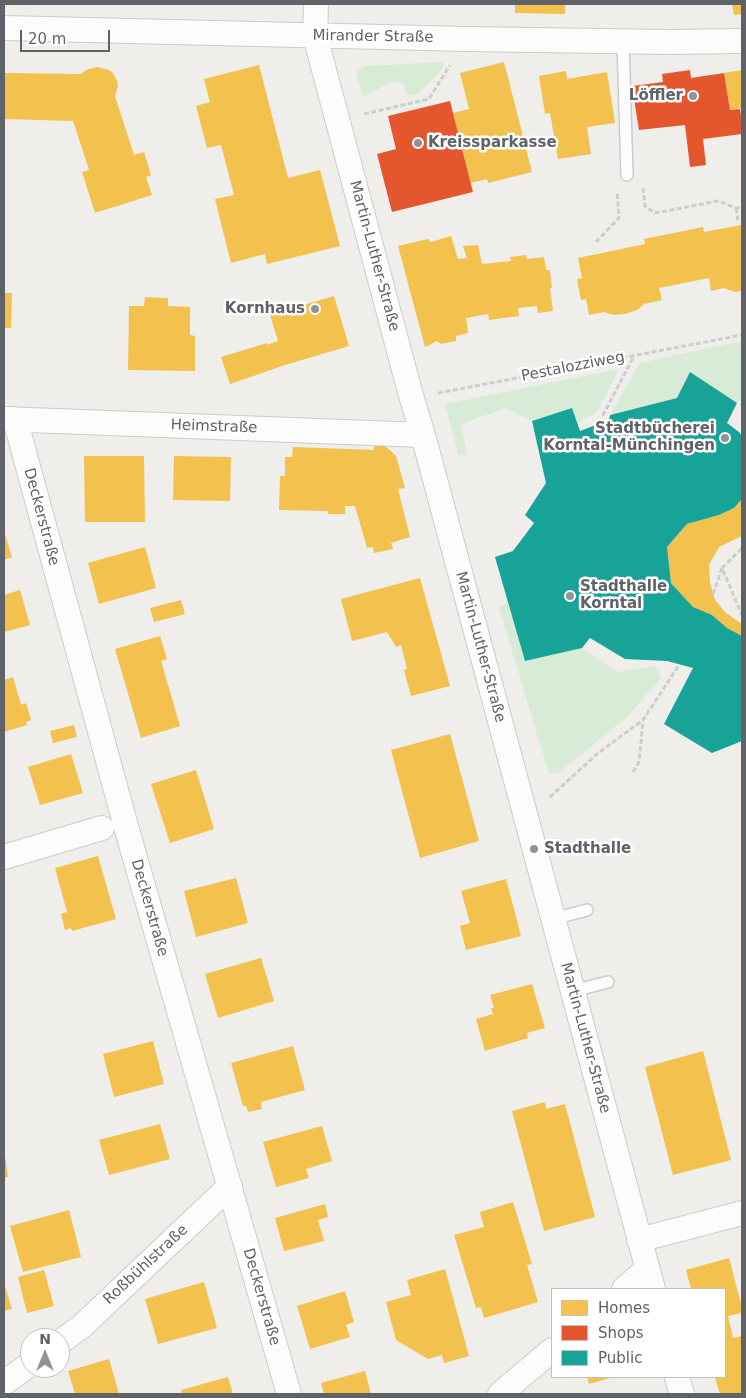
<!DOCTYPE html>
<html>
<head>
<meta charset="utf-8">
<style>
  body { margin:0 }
  #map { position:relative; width:746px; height:1398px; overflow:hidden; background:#efeeea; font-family:"DejaVu Sans",sans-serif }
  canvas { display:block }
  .frame { position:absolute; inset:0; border:5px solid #5f6368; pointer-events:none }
  .legend { position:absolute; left:551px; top:1288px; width:175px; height:90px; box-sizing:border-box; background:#fff; border:1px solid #bfc1c3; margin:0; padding:6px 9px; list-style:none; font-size:15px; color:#5f6368 }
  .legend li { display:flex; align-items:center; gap:10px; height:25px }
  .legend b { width:25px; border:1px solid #bfc1c3 }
  .north { position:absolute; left:20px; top:1328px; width:50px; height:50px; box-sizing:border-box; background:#fff; border:1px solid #bfc1c3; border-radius:50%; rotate:0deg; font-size:14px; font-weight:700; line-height:20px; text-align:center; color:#5f6368 }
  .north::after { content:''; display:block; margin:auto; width:18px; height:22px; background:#919496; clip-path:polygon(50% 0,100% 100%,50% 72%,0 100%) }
  .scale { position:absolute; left:20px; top:30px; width:90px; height:22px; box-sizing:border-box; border:2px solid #5f6368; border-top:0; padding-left:6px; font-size:15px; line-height:18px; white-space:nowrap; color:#5f6368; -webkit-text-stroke:4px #fff; paint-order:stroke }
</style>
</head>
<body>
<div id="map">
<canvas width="746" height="1398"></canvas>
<div class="frame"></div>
<ul class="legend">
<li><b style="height:14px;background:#f2c14e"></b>Homes</li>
<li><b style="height:14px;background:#e4572e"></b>Shops</li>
<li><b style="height:14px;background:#17a398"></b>Public</li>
</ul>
<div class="north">N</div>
<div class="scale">20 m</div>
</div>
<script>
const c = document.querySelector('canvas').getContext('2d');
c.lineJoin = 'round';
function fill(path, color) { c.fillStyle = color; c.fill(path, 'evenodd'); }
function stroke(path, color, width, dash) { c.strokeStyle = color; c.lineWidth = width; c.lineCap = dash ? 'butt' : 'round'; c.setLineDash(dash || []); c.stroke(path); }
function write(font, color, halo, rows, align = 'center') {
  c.font = font + ' "DejaVu Sans",sans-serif'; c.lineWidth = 5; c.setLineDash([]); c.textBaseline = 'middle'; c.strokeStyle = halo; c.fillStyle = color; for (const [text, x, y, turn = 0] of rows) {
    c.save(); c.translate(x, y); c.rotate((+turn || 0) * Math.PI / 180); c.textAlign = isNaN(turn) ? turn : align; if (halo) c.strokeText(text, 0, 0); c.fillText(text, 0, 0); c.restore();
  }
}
fill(new Path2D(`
  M 444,62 L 442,70 L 416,95 L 406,95 L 405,85 L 399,81 L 387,84 L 370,94 L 362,96 L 356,71 L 365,66 Z
  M 742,341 L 742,398 L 737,403 L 677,398 L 610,415 L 640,363 Z
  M 619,369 L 597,412 L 577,423 L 572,408 L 532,421 L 506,408 L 461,424 L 467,456 L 458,454 L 445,404 Z
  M 508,603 L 525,661 L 582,648 L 617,672 L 655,666 L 661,678 L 629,715 L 560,772 L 549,774 L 499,607 Z`), '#d8ebd6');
fill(new Path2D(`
  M 515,4 L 565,4 L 565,14 L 515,13 Z
  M 732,4 L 742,4 L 742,14 L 734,15 Z
  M 504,62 L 532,172 L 488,183 L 487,179 L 471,183 L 453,113 L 469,109 L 460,73 Z
  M 259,65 L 288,178 L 320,170 L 340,246 L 267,264 L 265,254 L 231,263 L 215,199 L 234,195 L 221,145 L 207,148 L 196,106 L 210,102 L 204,79 Z
  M 97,67 L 109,70 L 113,73 L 117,81 L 118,86 L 115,96 L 134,155 L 144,152 L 151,175 L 146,177 L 152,195 L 95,213 L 82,172 L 89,170 L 73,121 L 4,119 L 4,73 L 81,74 L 86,70 Z
  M 742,70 L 742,108 L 730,110 L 724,73 Z
  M 566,71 L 567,79 L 607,72 L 615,123 L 587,127 L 591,154 L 558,159 L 550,113 L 545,114 L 539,76 Z
  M 742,225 L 742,291 L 735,292 L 724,288 L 711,291 L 709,278 L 659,288 L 662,300 L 644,304 L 637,310 L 625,314 L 614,315 L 604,312 L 589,315 L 586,299 L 581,300 L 577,279 L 582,278 L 578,258 L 645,244 L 644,239 L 703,227 L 704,232 Z
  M 451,236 L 458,259 L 467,258 L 463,246 L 478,245 L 482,264 L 511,261 L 510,257 L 526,255 L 527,259 L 544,257 L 546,270 L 550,270 L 552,288 L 550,288 L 553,311 L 538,313 L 537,306 L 518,308 L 519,316 L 489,320 L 488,314 L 466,318 L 468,333 L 456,336 L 456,341 L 441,344 L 437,341 L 425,347 L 398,246 L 428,239 L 431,242 Z
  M 4,293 L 12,293 L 11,328 L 4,328 Z
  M 334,296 L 349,346 L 285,365 L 230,384 L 221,357 L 267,343 L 267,345 L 278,341 L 270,315 Z
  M 145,297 L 168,298 L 168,306 L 190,307 L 190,335 L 195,336 L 195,371 L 128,370 L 129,306 L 144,306 Z
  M 374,445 L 383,445 L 390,450 L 396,456 L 405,488 L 398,489 L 410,537 L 391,543 L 393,549 L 374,553 L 373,547 L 367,548 L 355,506 L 345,506 L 345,514 L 328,514 L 328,511 L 279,510 L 280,476 L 285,476 L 285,457 L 292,457 L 293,447 L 374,450 Z
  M 84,456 L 144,456 L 145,522 L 85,522 Z
  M 174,456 L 231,457 L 230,501 L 173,500 Z
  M 742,499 L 742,536 L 719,547 L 709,565 L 710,583 L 715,600 L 725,612 L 742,624 L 742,636 L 727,628 L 712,615 L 693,607 L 671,583 L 667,547 L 687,524 L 719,515 L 734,508 Z
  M 4,531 L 12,557 L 4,560 Z
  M 145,547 L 156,588 L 99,604 L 88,563 Z
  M 420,578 L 450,686 L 411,696 L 404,670 L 407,669 L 401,645 L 396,647 L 387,632 L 352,641 L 341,599 Z
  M 20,590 L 30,625 L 4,632 L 4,595 Z
  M 181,600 L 185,614 L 154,622 L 150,608 Z
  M 160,636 L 167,659 L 161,661 L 180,726 L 141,738 L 115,649 Z
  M 13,677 L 21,705 L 26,703 L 31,720 L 26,722 L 27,725 L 4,732 L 4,680 Z
  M 74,725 L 77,737 L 53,743 L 50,731 Z
  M 450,734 L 479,841 L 420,858 L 391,750 Z
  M 71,754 L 83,793 L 40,805 L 28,767 Z
  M 196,770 L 214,829 L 170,843 L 151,784 Z
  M 98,856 L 116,919 L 72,931 L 71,928 L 65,930 L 61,914 L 67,912 L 55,868 Z
  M 236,878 L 248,923 L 196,937 L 184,891 Z
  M 506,879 L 521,936 L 466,950 L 460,926 L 470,923 L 461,891 Z
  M 261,958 L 274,1001 L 218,1018 L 205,974 Z
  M 532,984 L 545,1028 L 527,1033 L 528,1038 L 485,1051 L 476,1019 L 493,1014 L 491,1008 L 494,1008 L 490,995 Z
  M 153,1041 L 164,1084 L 114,1097 L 103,1054 Z
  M 293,1046 L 305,1090 L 261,1102 L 262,1109 L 248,1112 L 246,1106 L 243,1106 L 231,1063 Z
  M 703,1051 L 731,1160 L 673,1175 L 645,1067 Z
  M 545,1102 L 546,1109 L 565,1104 L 595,1217 L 544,1231 L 512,1111 Z
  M 160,1124 L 170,1159 L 109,1175 L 99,1140 Z
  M 322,1126 L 332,1161 L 306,1169 L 309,1178 L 276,1187 L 263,1142 Z
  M 4,1156 L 5,1156 L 8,1177 L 4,1178 Z
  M 513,1202 L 532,1264 L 527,1265 L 538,1302 L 484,1318 L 481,1307 L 476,1308 L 454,1235 L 484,1227 L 480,1212 Z
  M 325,1204 L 328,1217 L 318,1220 L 324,1241 L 284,1251 L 275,1218 Z
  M 69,1210 L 81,1257 L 23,1272 L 10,1226 Z
  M 729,1258 L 742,1308 L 742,1313 L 728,1316 L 733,1338 L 742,1336 L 742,1394 L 720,1394 L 715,1377 L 725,1377 L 725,1289 L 691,1289 L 686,1270 Z
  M 445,1269 L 469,1356 L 444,1363 L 442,1355 L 428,1359 L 396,1340 L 386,1302 L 411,1295 L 407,1280 Z
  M 44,1270 L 54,1306 L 27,1313 L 18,1277 Z
  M 204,1282 L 217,1328 L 158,1344 L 145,1299 Z
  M 4,1283 L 12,1309 L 4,1311 Z
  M 345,1291 L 354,1322 L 346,1325 L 350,1337 L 310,1349 L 297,1306 Z
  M 109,1359 L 119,1394 L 75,1394 L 68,1371 Z
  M 365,1371 L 371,1394 L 324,1394 L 321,1383 Z
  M 228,1377 L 233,1394 L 182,1394 L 181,1390 Z
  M 587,1377 L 613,1377 L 589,1384 Z`), '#f2c14e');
fill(new Path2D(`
  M 690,70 L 691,78 L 724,73 L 730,110 L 740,109 L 742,122 L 742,134 L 703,139 L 706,165 L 690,167 L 685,125 L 639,130 L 632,86 L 663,82 L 662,74 Z
  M 450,101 L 473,192 L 392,212 L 377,154 L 396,149 L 388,116 Z`), '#e4572e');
fill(new Path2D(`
  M 690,372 L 737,403 L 727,423 L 739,432 L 742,436 L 742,499 L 734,508 L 719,515 L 687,524 L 667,547 L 671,583 L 693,607 L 712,615 L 727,628 L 742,636 L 742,741 L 712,753 L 664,724 L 693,668 L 667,661 L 625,659 L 590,638 L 582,648 L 525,661 L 495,557 L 513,551 L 534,523 L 525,515 L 546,483 L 532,421 L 572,408 L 580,431 L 609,420 L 610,415 L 677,398 Z`), '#17a398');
const lane = new Path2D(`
  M 623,41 L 627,175
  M 553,919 L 587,910
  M 573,991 L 608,982`);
const street = new Path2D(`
  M 316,4 L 315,36 L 410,392 L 423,435 L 653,1289
  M 4,28 L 467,39 L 669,42 L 742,41
  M 4,419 L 423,435
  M 15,419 L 125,823 L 289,1394
  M 4,857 L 102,828
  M 639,1240 L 742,1213
  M 624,1289 L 647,1269
  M 60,1342 L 81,1327 L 230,1186
  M 677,1377 L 682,1394
  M 4,1383 L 30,1364
  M 500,1394 L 552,1350`);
stroke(lane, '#cbcccc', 14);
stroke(street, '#cbcccc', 26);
stroke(new Path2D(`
  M 364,114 L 429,99 L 450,65
  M 643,188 L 645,206 L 655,213 L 718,201 L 736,208 L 742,207
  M 736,208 L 738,221
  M 596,242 L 619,218 L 617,192
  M 438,393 L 742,335
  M 601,423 L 603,415 L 634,356
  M 722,568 L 742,548
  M 713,594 L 722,568 L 742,615
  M 633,772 L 639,762 L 643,721
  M 550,797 L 597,754 L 643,720 L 679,665`), '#cacfcc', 3, [5, 2.5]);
stroke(lane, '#fdfcfc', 11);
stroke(street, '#fdfcfc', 24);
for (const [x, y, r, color] of [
  [693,96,5,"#919496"],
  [418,143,5,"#919496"],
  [315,309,5,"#919496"],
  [725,438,5,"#919496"],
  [570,596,5,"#919496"],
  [534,849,5,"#919496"]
]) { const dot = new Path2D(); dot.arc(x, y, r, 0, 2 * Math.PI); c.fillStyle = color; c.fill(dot); stroke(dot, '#fff', 2); }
write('15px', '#5f6368', '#fff', [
  ["Mirander Straße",373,37,1],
  ["Martin-Luther-Straße",374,256,75],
  ["Pestalozziweg",573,367,-11],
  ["Heimstraße",214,427,2],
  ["Deckerstraße",41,517,75],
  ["Martin-Luther-Straße",480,647,75],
  ["Deckerstraße",149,908,74],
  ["Martin-Luther-Straße",585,1038,75],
  ["Roßbühlstraße",146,1265,-43],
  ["Deckerstraße",261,1297,74]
]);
write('bold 15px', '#5f6368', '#fff', [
  ["Löffler",683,96],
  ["Kreissparkasse",428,143,"left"],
  ["Kornhaus",305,309],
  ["Stadtbücherei",715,429],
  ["Korntal-Münchingen",715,446],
  ["Stadthalle",580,587,"left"],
  ["Korntal",580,604,"left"],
  ["Stadthalle",544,849,"left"]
], 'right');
</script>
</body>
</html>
